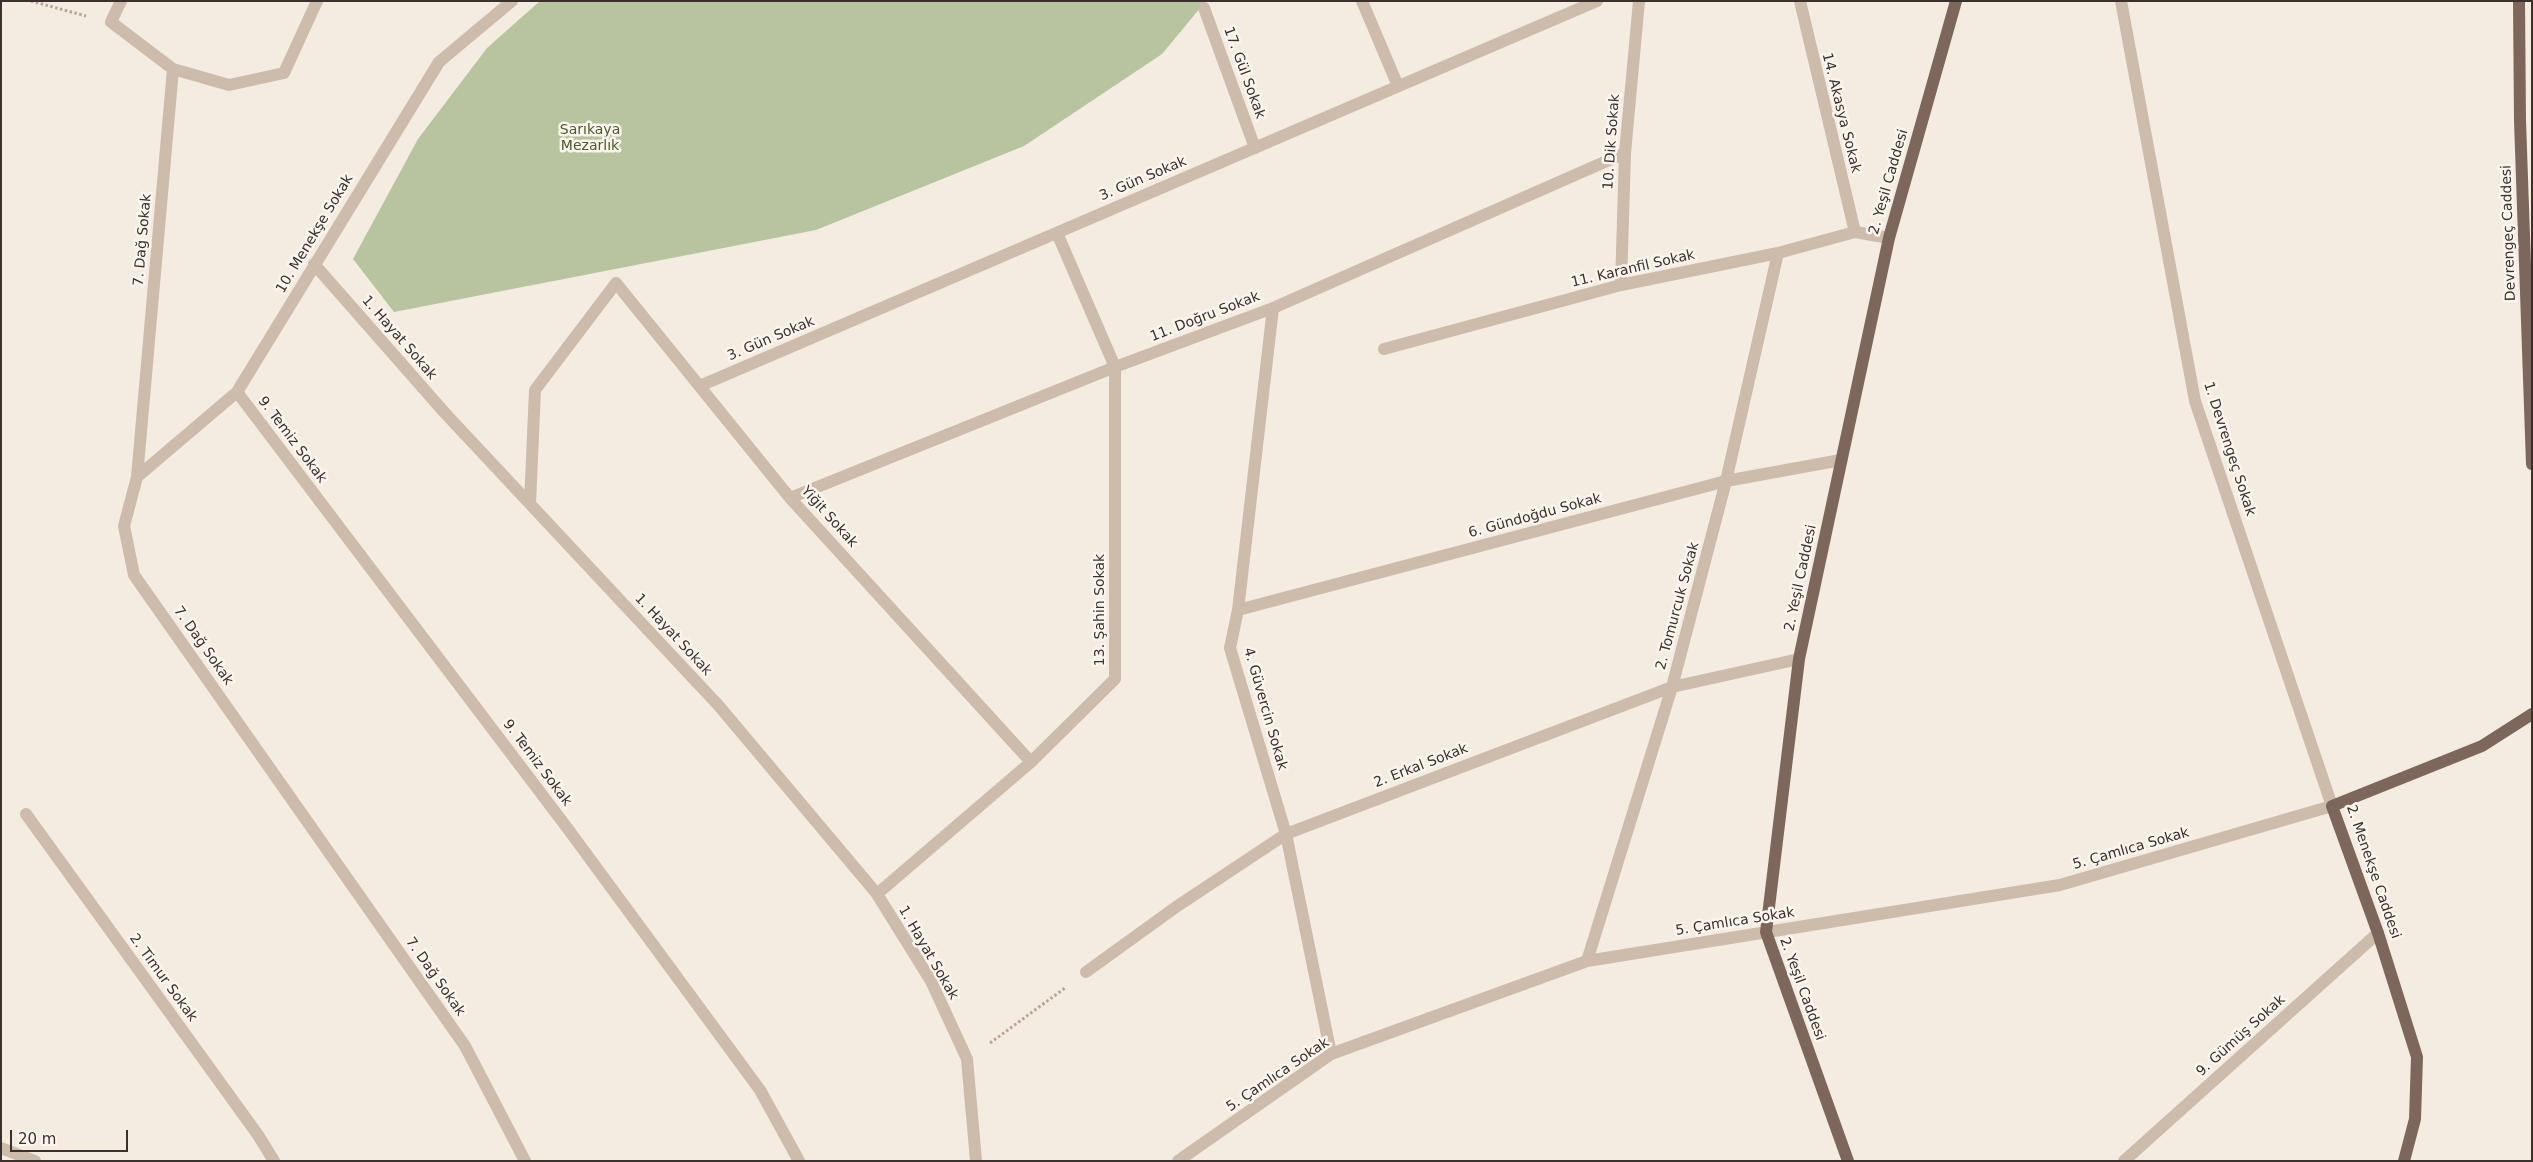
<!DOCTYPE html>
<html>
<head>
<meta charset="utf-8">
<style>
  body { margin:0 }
  #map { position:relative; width:2533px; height:1162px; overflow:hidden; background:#f4ebe1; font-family:"DejaVu Sans",sans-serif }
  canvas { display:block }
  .frame { position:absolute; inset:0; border:2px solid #3b302b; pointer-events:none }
  .scale { position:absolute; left:10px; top:1130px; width:118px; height:22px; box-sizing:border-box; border:2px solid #3b302b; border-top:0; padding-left:6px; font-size:15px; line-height:18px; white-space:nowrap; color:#3b302b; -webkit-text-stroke:4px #fbf5ee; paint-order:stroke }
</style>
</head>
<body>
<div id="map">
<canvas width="2533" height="1162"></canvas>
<div class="frame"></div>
<div class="scale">20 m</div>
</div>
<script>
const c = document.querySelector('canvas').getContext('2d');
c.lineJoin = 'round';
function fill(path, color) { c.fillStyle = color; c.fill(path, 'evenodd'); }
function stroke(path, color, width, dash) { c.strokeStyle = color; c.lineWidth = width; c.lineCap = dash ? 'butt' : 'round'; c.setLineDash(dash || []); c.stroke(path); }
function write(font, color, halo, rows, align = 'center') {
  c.font = font + ' "DejaVu Sans",sans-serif'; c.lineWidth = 5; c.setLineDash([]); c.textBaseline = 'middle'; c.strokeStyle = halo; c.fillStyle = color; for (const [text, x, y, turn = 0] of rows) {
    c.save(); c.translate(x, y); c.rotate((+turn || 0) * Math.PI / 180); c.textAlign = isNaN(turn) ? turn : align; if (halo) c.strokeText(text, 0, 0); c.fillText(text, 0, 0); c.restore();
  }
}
fill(new Path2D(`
  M 540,1 L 1206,1 L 1162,54 L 1024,146 L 816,230 L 394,312 L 353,259 L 418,139 L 487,48 Z`), '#b8c4a0');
stroke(new Path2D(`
  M 31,1 L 86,16
  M 990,1043 L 1065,988`), '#b9a596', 3, [2.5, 2.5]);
stroke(new Path2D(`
  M 121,1 L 111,22 L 173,69 L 229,85 L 284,73 L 317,1
  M 1362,1 L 1398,86
  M 1800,1 L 1855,232
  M 1204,8 L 1255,148
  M 173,69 L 137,477 L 124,526 L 134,575 L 465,1046 L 525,1161
  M 314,264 L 444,412 L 719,706 L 877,894 L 931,981 L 967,1059 L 976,1161
  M 1621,285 L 1625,153 L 1639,1
  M 1273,308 L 1238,610 L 1230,648 L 1286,834 L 1331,1054
  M 1384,349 L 1621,285 L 1778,253 L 1855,232 L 1889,238
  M 702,385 L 1597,1
  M 237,392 L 568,829 L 760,1090 L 799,1161
  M 137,477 L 237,392 L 439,62 L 512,1
  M 790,498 L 1115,367 L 1273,308 L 1625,153
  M 530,504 L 535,390 L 616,283 L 790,498 L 1031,762
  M 1238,610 L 1726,481 L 1841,460
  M 26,814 L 258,1135 L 274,1161
  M 877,894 L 1031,762 L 1115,679 L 1115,367 L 1057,233
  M 1587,961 L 1672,687 L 1726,481 L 1778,253
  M 1086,972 L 1176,907 L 1286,834 L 1672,687 L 1799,659
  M 1,1148 L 35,1161
  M 1178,1161 L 1331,1054 L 1587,961 L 2060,885 L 2332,806 L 2195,401 L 2121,1
  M 2124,1161 L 2378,933`), '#cdbbac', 12);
stroke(new Path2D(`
  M 2519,1 L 2520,121 L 2532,464
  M 1848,1161 L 1766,932 L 1799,659 L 1889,238 L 1956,1
  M 2404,1161 L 2415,1119 L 2417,1057 L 2378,933 L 2332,806 L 2482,746 L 2532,714`), '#7d675c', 12);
write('14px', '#3b302b', '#fbf5ee', [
  ["17. Gül Sokak",1244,73,70],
  ["14. Akasya Sokak",1841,113,76],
  ["10. Dik Sokak",1612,142,-86],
  ["3. Gün Sokak",1143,179,-23],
  ["2. Yeşil Caddesi",1889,182,-74],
  ["Devrengeç Caddesi",2509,233,-92],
  ["10. Menekşe Sokak",315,234,-59],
  ["7. Dağ Sokak",143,240,-85],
  ["11. Karanfil Sokak",1633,269,-13],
  ["11. Doğru Sokak",1205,317,-21],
  ["1. Hayat Sokak",399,338,49],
  ["3. Gün Sokak",771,339,-23],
  ["9. Temiz Sokak",292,440,53],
  ["1. Devrengeç Sokak",2229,449,72],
  ["6. Gündoğdu Sokak",1535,516,-15],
  ["Yiğit Sokak",829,517,48],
  ["2. Yeşil Caddesi",1801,578,-78],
  ["2. Tomurcuk Sokak",1678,606,-75],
  ["13. Şahin Sokak",1100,610,-90],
  ["1. Hayat Sokak",673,635,47],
  ["7. Dağ Sokak",203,646,55],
  ["4. Güvercin Sokak",1265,709,74],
  ["9. Temiz Sokak",537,763,53],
  ["2. Erkal Sokak",1421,766,-21],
  ["5. Çamlıca Sokak",2131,849,-16],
  ["2. Menekşe Caddesi",2373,872,71],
  ["5. Çamlıca Sokak",1735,922,-9],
  ["1. Hayat Sokak",928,953,60],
  ["7. Dağ Sokak",435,977,55],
  ["2. Timur Sokak",163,978,54],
  ["2. Yeşil Caddesi",1802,989,70],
  ["9. Gümüş Sokak",2241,1036,-42],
  ["5. Çamlıca Sokak",1278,1075,-34]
]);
write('14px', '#4a5a2e', '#fbf5ee', [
  ["Sarıkaya",590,130],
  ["Mezarlık",590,146]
]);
</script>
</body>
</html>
